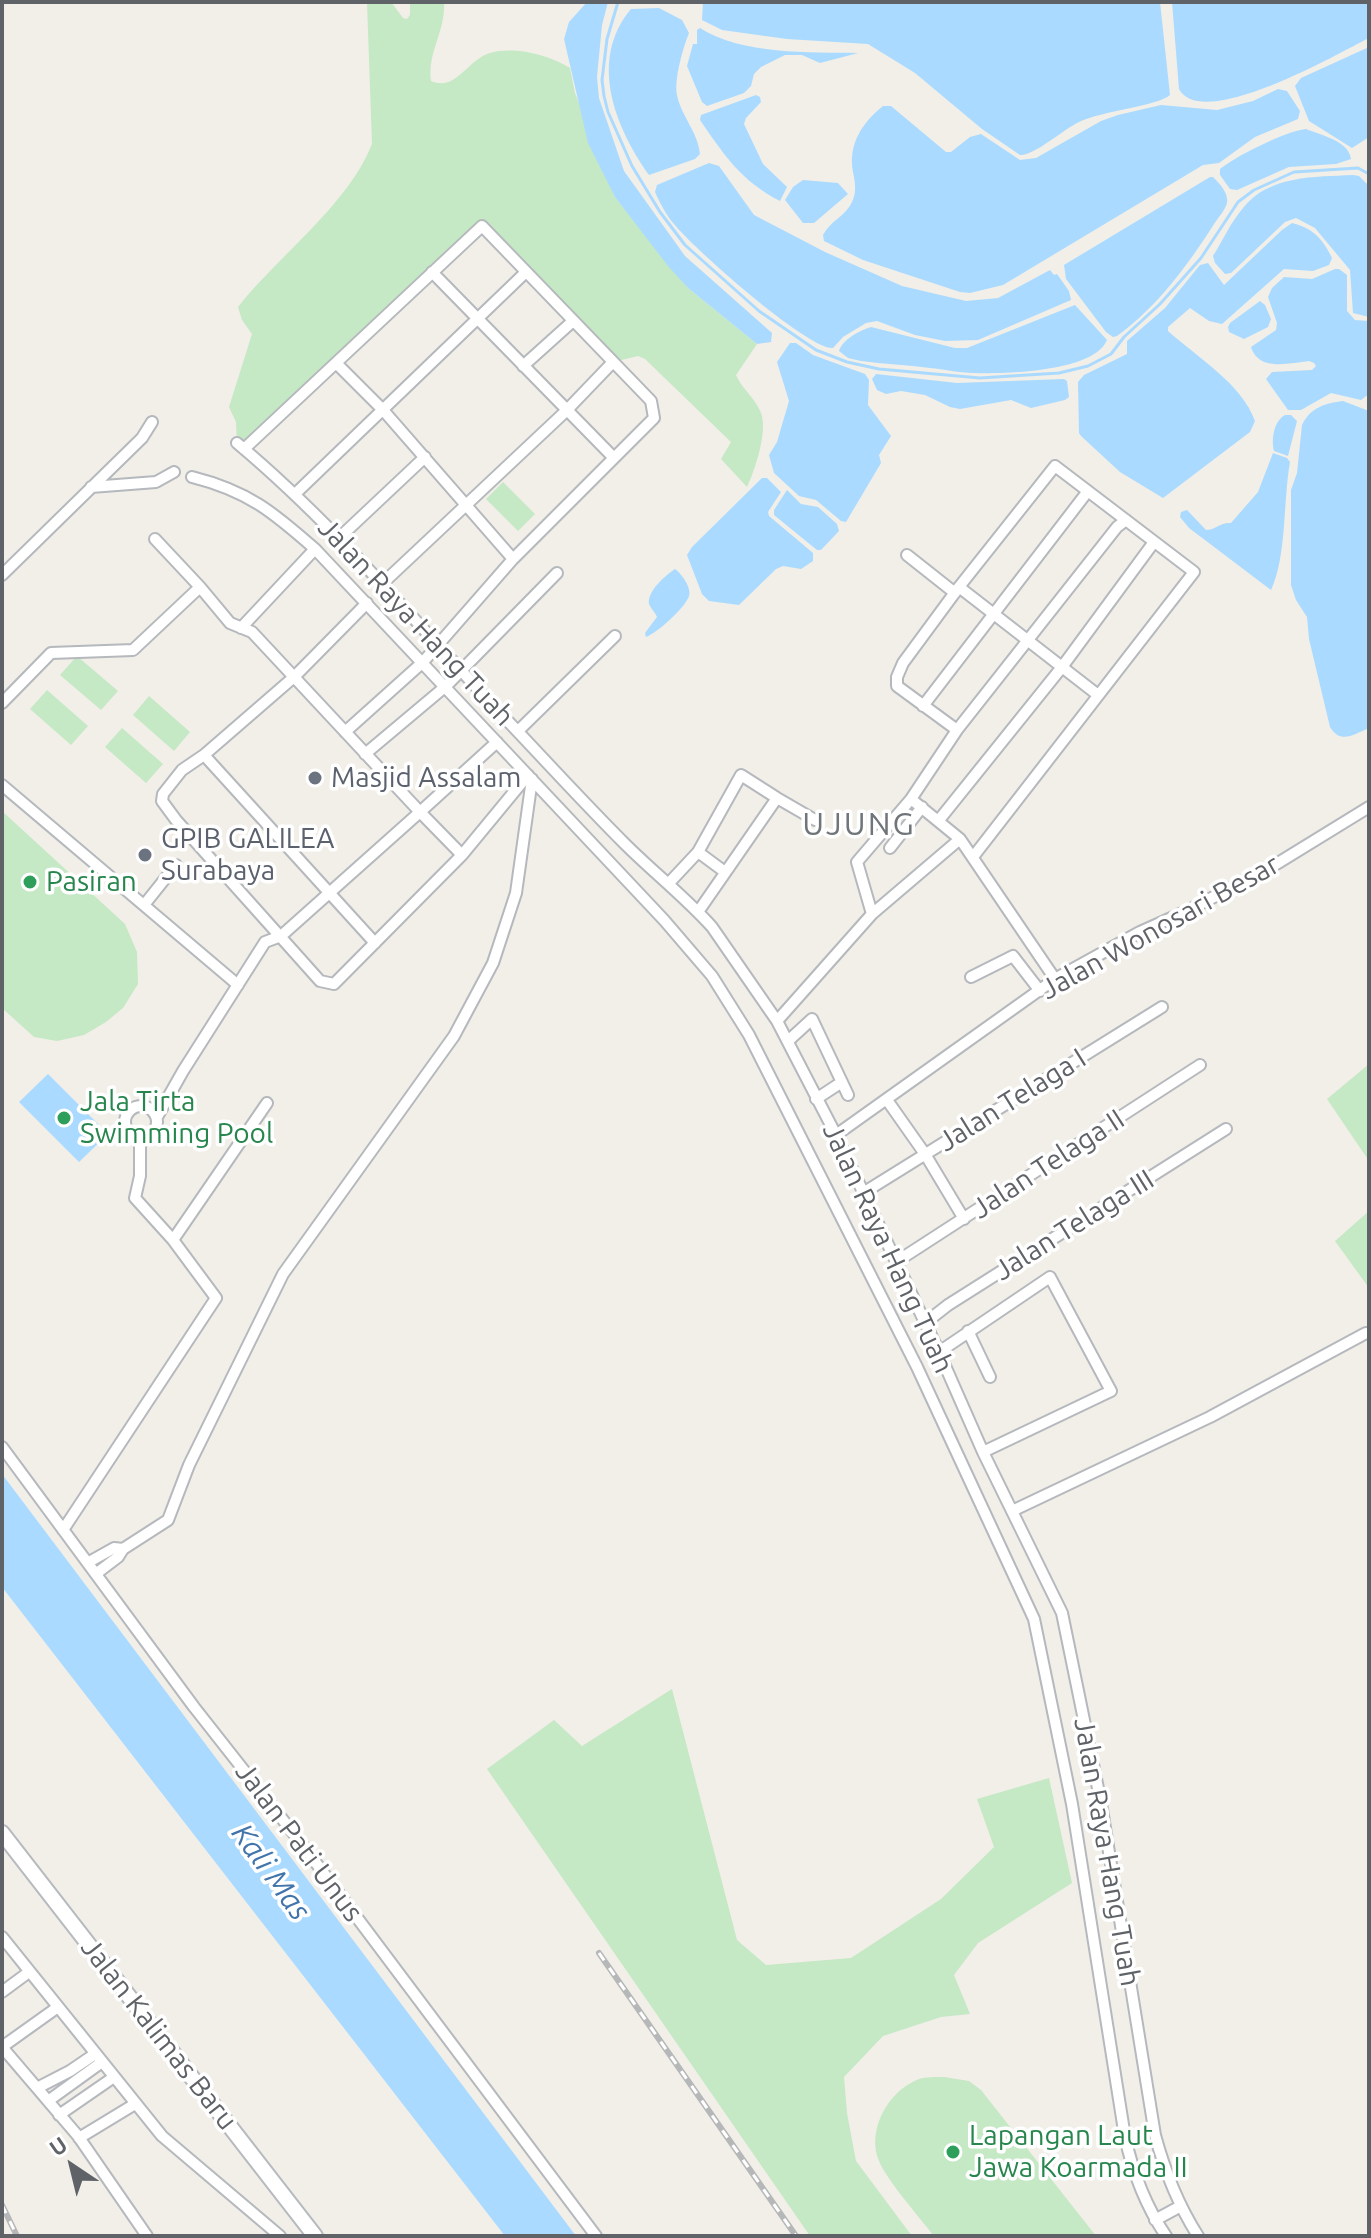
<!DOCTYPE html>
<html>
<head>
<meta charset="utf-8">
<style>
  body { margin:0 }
  #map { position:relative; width:1371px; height:2238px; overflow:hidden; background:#f1efe8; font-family:Ubuntu,sans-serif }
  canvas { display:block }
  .frame { position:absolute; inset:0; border:4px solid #5f6368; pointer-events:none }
  .north { position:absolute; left:32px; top:2126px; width:80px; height:80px; -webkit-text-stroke:6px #fff; paint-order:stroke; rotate:325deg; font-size:22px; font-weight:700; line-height:32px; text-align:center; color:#5f6368 }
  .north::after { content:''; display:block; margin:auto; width:28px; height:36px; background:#5f6368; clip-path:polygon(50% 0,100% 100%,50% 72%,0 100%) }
</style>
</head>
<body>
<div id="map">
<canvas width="1371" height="2238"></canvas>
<div class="frame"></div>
<div class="north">U</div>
</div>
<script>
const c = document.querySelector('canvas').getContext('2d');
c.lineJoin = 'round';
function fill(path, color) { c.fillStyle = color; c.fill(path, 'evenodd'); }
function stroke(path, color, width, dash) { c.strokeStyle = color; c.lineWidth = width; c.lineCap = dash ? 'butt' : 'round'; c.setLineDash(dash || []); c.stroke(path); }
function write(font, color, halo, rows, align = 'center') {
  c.font = font + ' Ubuntu,sans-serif'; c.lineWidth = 7; c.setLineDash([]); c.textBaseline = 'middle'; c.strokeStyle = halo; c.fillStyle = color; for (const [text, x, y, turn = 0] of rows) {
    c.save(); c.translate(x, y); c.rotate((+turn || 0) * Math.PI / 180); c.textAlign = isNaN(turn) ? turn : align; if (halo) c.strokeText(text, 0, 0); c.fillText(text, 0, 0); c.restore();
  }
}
fill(new Path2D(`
  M 367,2 L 391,2 L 403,18 L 407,19 L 410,15 L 410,2 L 444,2 C 446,31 427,52 431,81 C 456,92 468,59 490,53 C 516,46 548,55 570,68 L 575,93 L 615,197 L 688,288 L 757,344 L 736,375 C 742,389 756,399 761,413 C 768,431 755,470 747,487 L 721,459 L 731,442 L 645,359 L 638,356 L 613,362 L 482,226 L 244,449 L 237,443 L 236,422 L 229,407 L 252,334 L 242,320 L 238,307 C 279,255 348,205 372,144 Z
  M 503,482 L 535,514 L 518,531 L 486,499 Z
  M 77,656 L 118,691 L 101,710 L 60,675 Z
  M 47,690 L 88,726 L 71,745 L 30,709 Z
  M 149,696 L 190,732 L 174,751 L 133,715 Z
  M 122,728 L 163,764 L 146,783 L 105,747 Z
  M 2,811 L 125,924 L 137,952 L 138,984 L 123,1008 L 106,1022 L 84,1035 L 57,1041 L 34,1037 L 2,1008 Z
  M 1369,1064 L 1369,1161 L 1327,1099 Z
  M 1369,1211 L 1369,1288 L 1335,1241 Z
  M 672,1689 L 737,1940 L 766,1965 L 851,1958 L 941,1899 L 994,1847 L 977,1799 L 1049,1778 L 1072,1883 L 978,1943 L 954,1975 L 970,2014 L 941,2017 L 883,2036 L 844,2077 L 847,2113 L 856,2161 L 912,2236 L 810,2236 L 487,1769 L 554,1720 L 582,1746 Z
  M 944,2077 L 969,2081 L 981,2090 L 1096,2236 L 934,2236 C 920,2218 886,2179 879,2161 C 866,2130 889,2090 919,2079 C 926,2077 936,2077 944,2077 Z`), '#c5e8c5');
fill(new Path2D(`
  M 587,2 L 608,2 L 602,25 L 597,77 L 599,98 L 624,171 L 685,256 L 772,333 L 771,342 L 757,344 L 688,288 L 668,266 L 615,197 L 588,143 L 564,39 L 569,22 Z
  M 703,2 L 1160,2 L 1170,95 C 1158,106 1101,111 1079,122 C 1064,129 1034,156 1020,155 L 982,129 L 915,73 L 868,44 L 787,39 L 722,30 L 702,20 Z
  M 1172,2 L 1369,2 L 1369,38 C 1337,54 1202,132 1179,89 Z
  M 659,8 L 682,20 L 689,33 C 683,48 674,79 677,95 C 681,116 698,132 700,154 L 695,159 L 649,175 C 615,127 588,60 631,9 Z
  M 700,28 C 742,55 810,52 858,53 L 820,63 L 802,55 L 785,55 L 761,67 L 754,74 L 751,86 L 744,93 L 707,106 L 702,102 L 687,66 L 693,44 L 697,44 L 697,30 Z
  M 1369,47 L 1369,137 L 1352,148 L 1309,121 L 1295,86 L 1301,78 Z
  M 1278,89 L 1287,91 L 1300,111 L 1298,119 L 1255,137 L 1219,163 L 1203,165 L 1003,285 L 970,293 L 960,292 L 863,260 L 824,241 L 823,235 C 830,221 846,216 852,202 C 857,192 855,182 853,172 C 848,144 862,123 883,106 L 891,106 L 946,152 L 951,152 L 970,137 L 981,134 L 1020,160 L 1036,158 L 1101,121 L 1118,115 L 1161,105 L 1217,110 L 1253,101 Z
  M 756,95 L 760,97 L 761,102 L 746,118 L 744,124 L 763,164 L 787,187 L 780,201 C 741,181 724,155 700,120 L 701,115 Z
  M 1306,129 C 1321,135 1349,141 1351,159 L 1336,164 L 1289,167 L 1237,190 L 1230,189 L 1220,175 L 1220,169 C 1236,156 1286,131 1306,129 Z
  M 709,163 L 719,166 L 754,215 L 825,252 L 902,286 L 966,301 L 998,298 L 1050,270 L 1054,275 L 1057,274 L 1069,291 L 1071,300 L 978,340 L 945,341 L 915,335 L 877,321 L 866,323 L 843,337 L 833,348 C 808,350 692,247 674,224 C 666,215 660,203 655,192 L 657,185 Z
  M 1353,175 L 1359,176 L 1369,186 L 1369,317 L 1353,313 L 1350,270 L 1315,228 L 1296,218 L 1285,222 L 1231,273 L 1225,274 L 1215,263 L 1213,256 C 1223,240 1231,222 1243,208 C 1269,175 1315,177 1353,175 Z
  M 1210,177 L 1213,177 C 1219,183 1229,193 1227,203 C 1225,210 1218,218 1214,224 C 1188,265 1157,307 1117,336 L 1113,337 L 1106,332 L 1066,279 L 1064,265 Z
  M 803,180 L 838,183 L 848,194 L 814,223 L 803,223 L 785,200 L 793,187 Z
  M 1292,223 C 1313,228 1323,239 1332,258 L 1329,265 L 1313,271 L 1284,269 L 1222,324 L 1209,321 L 1190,308 L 1168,327 L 1168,331 C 1197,357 1242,384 1255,421 L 1250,432 L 1163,498 L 1120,472 L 1081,436 L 1079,433 L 1078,382 L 1084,375 L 1127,354 L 1127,341 L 1165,308 L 1200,265 L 1208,263 L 1224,285 L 1282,230 Z
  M 1335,269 L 1339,269 L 1347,275 L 1347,311 L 1355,320 L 1369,321 L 1369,394 L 1361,400 L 1331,393 L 1301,410 L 1288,410 L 1266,379 L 1272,372 L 1312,370 L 1316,366 L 1314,363 L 1309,361 C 1289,363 1259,372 1251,347 L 1276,330 L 1277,323 L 1268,297 L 1272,288 L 1284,277 L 1312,279 Z
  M 1260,301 L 1265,305 L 1271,319 L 1268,327 L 1244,339 L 1229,332 L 1228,327 L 1230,323 Z
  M 1075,305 L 1107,340 C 1094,372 1005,374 973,373 C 959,373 944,369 930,368 C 907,365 884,364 861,361 L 848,358 L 839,351 C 842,340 860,330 871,327 L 955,348 L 967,348 Z
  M 790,343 L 796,343 L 813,355 L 865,374 L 869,380 L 868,405 L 891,436 L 879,455 L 881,463 L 846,522 L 841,521 L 816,500 L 799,496 L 774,473 L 769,455 L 777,442 L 789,401 L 777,362 Z
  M 876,374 L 957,383 L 1064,379 L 1067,381 L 1069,397 L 1065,400 L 1031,408 L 1011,400 L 960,409 L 950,407 L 925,395 L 901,391 L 886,394 L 877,390 L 872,379 Z
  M 1343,401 L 1369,411 L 1369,728 C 1354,734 1341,745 1330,727 L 1309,639 L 1307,617 L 1296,600 L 1291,585 L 1291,490 L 1297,473 L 1302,425 C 1310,408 1325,403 1343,401 Z
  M 1285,415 L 1291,415 L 1297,421 L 1288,456 L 1274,451 C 1271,439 1274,421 1285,415 Z
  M 1273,453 L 1287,458 L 1290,462 C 1283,501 1287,556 1271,590 L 1189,528 L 1180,517 L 1181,512 L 1187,510 L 1206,530 C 1216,530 1220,522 1231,523 L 1258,492 Z
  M 762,478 L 767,478 L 781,492 L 768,512 L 769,516 L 813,553 L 813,561 L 801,569 L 783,566 L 776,569 L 739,605 L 709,601 L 702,594 L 687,555 L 692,547 Z
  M 787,490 L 801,504 L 818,507 L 837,524 L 839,531 L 821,550 L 817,550 L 774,515 L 774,510 Z
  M 675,569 C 681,573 692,588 689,596 C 685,608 657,633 646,637 L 645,633 L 657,617 C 655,612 651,609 649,604 C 647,591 666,575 675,569 Z
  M 48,1074 L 108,1134 L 79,1162 L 19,1102 Z
  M 2,1474 L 576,2236 L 505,2236 L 2,1587 Z`), '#aadaff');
stroke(new Path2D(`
  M 618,2 L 607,39 L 602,80 L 604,96 L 608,112 L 632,166 L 660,212 L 685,245 L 759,311 L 816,350 L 847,362 L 879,369 L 980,378 L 1059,373 L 1088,366 L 1111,354 L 1124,337 L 1160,304 L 1201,258 L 1238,202 L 1254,190 L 1294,172 L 1358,168 L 1369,174`), '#aadaff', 3);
const street = new Path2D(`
  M 432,272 L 614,458
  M 336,363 L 383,410 L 513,559
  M 523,366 L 573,321
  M 237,443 C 335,525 416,623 503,716 C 543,758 583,802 624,843 C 653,872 685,897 712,927 L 777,1021 L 836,1135 L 939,1352 L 983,1452 L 1062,1613 L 1101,1803 L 1155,2135 C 1165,2172 1177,2203 1198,2236
  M 244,449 L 482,226 L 651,401 L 654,418 L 513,559 L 423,662 L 345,732
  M 192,477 C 248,491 273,512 315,549 L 664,920 L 712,976 L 749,1035 L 917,1367 L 1034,1619 L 1072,1804 L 1125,2137 C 1133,2173 1145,2205 1166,2236
  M 91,487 L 156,482 L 174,472
  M 295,494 L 526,272
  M 339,538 L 425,457
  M 155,539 L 200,587
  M 907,555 L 955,593
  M 2,575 L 142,438 L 152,422
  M 383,583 L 566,411 L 613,362
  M 959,587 L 1098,695
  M 367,603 L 294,677 L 204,755 L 182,770 L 163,794 L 162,801 L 176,820 L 320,981 L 334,984 L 462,855 L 528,775
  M 241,628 L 315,549
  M 2,703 L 51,653 L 133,650 L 200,587 L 230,623 L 252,632 L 420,812 L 281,936 L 265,942 L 183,1071 L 157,1117
  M 923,706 L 1088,491
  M 957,730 L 897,686 L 897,677 L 903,663 L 959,587 L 1055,466 L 1194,572 L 973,857
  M 518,731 L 615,636
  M 365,754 L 446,686 L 557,573
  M 204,755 L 375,943
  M 2,785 L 238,985
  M 911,799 L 960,839 L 1055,979
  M 939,820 L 1062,667 L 1154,542
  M 890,848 L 922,807
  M 698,852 L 725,872
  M 462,855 L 420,812 L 497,742
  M 669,883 L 698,852 L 741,775 L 777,798
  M 144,905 L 176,865
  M 698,912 L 777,798 L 815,820
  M 872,914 L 960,839
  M 971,977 L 1013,956 L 1040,991
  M 777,1021 L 872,914 L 857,862 L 911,799 L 957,730 L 1117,527 L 1126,520
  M 788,1041 L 812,1019 L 848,1095
  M 816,1099 L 842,1082
  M 887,1100 L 925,1154 L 964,1219
  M125 1122a16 16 0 1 1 32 0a16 16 0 1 1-32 0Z
  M 836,1135 L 1055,979 L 1140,932 L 1189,910 L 1278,863 L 1369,807
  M 863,1193 L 1162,1007
  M 173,1240 L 267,1103
  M 896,1262 L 1200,1065
  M 925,1323 L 948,1305 L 1226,1129
  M 968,1331 L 990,1377
  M 939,1352 L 1050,1277 L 1111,1391 L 983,1452
  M 2,1447 L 194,1707 L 298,1839 L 596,2236
  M 1012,1511 L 1210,1417 L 1366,1333
  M 63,1530 L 216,1298 L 173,1240 L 135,1198 L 140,1176 L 140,1138
  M 89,1562 L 114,1548 L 123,1549
  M 97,1573 L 118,1557 L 123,1549 L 168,1520 L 189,1465 L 283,1274 L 454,1036 L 493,963 L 516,893 L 532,779
  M 2,1937 L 162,2136 L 280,2236
  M 2,1992 L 29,1972
  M 2,2047 L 78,2136 L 147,2236
  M 2,2047 L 58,2007
  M 37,2088 L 70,2071 L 95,2054
  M 48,2101 L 102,2062
  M 59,2115 L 114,2077
  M 79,2138 L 135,2104
  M 1155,2220 L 1179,2207`);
const secondary = new Path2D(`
  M 2,1833 L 315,2236`);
stroke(street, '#b5b8bc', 14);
stroke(secondary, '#b6babf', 18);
stroke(street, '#fff', 10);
stroke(secondary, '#fff', 14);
const rail = new Path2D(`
  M 599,1953 L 796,2236
  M 2,2205 L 17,2236`);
stroke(rail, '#b6b7b8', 6);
stroke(rail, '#fff', 3, [9]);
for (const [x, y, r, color] of [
  [315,778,8,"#6b7280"],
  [145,855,8,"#6b7280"],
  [30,882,8,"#2e9e5b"],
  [64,1118,8,"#2e9e5b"],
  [953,2152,8,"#2e9e5b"]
]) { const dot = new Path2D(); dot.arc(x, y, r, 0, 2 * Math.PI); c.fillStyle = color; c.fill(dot); stroke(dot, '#fff', 3); }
write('28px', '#5f6368', '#fff', [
  ["Jalan Raya Hang Tuah",416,622,47],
  ["Jalan Wonosari Besar",1160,927,-29],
  ["Jalan Telaga I",1012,1100,-32],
  ["Jalan Telaga II",1048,1164,-33],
  ["Jalan Telaga III",1074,1225,-32],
  ["Jalan Raya Hang Tuah",888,1248,65],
  ["Jalan Pati Unus",299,1842,53],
  ["Jalan Raya Hang Tuah",1107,1852,80],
  ["Jalan Kalimas Baru",159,2034,52]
]);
write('28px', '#5b616d', '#fff', [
  ["Masjid Assalam",331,778],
  ["GPIB GALILEA",161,839],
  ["Surabaya",161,871]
], 'left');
write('28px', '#27864d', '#fff', [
  ["Pasiran",46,882],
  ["Jala Tirta",80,1102],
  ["Swimming Pool",80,1134],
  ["Lapangan Laut",969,2136],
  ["Jawa Koarmada II",969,2168]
], 'left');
write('italic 30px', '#4174aa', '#fff', [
  ["Kali Mas",271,1872,54]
]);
c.letterSpacing = '2px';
write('32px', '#70757a', '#fff', [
  ["UJUNG",859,824]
]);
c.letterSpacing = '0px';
</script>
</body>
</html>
